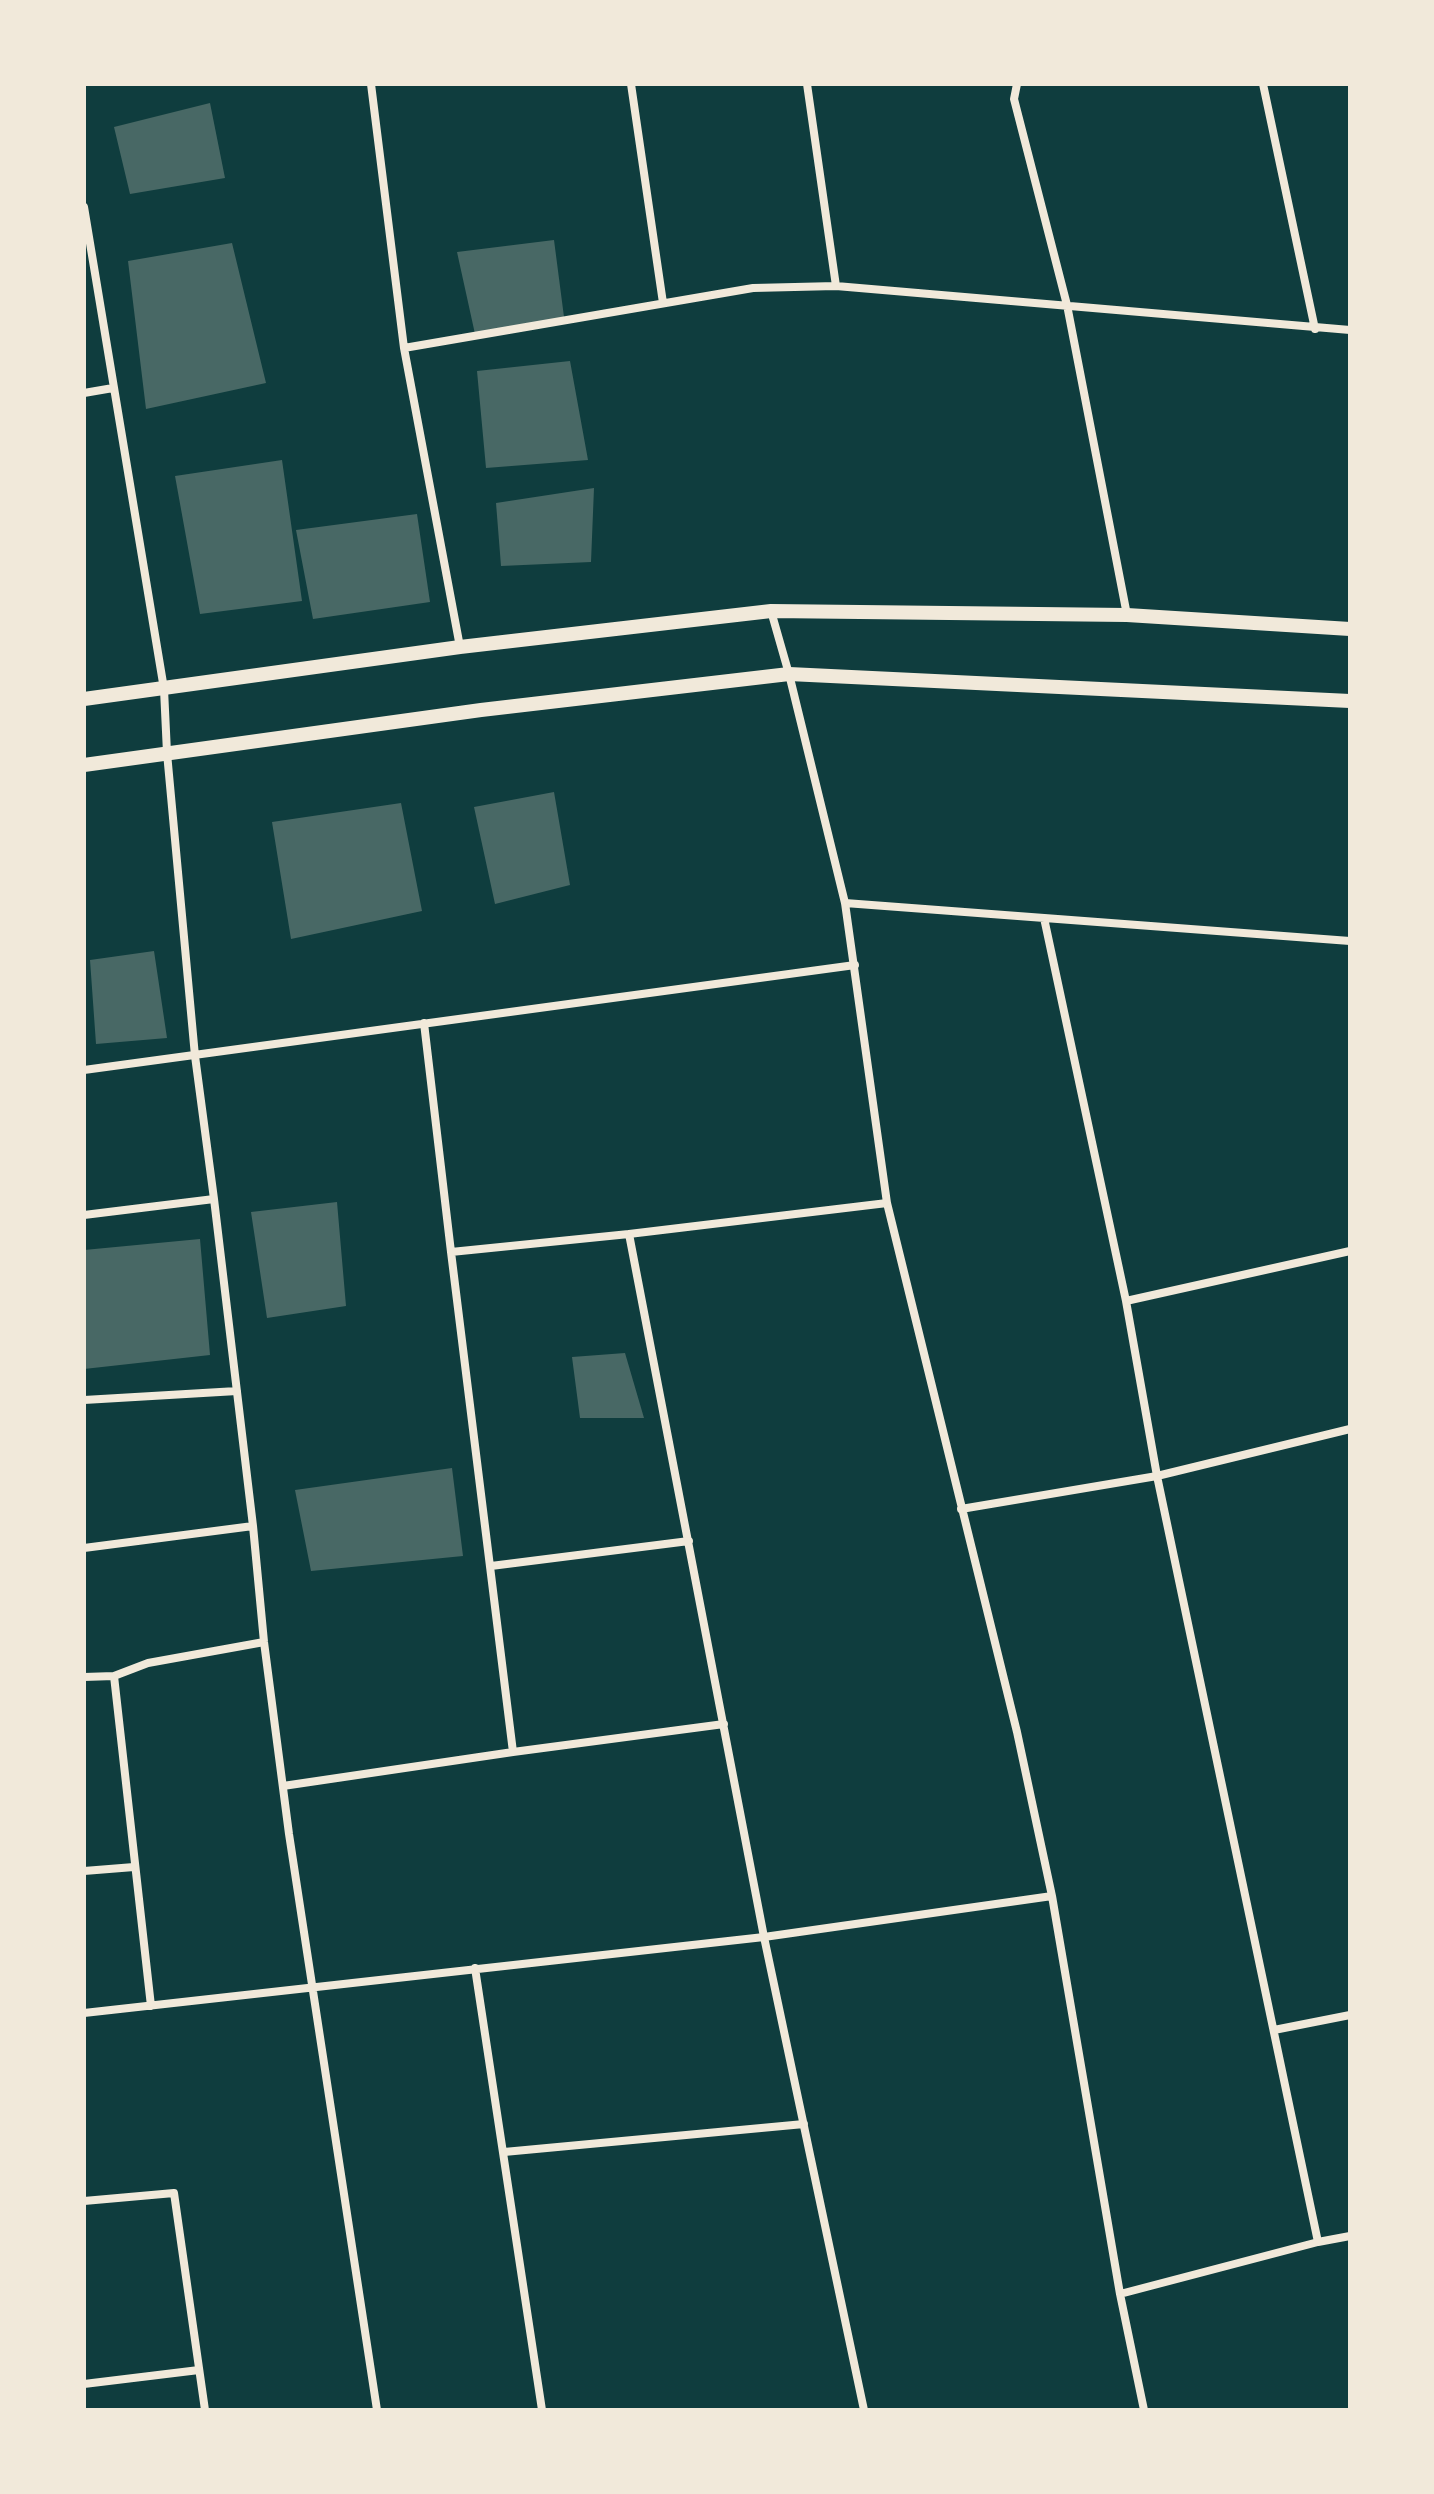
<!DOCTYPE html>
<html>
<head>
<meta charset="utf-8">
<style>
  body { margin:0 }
  #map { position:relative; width:1434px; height:2494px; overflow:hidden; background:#0f3d3e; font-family:"Archivo Narrow",sans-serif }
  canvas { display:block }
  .frame { position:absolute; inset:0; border:86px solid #f1e9da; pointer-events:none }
</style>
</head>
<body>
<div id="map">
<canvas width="1434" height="2494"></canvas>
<div class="frame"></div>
</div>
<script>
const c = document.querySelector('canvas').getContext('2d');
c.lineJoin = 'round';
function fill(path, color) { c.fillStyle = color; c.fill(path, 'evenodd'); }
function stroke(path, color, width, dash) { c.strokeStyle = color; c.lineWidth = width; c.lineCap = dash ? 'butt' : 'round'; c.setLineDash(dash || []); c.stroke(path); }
fill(new Path2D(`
  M 210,103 L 225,178 L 130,194 L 114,127 Z
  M 554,240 L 564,317 L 475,334 L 457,252 Z
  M 232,243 L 266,383 L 146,409 L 128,261 Z
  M 570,361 L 588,460 L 486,468 L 477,371 Z
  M 282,460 L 302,601 L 200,614 L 175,476 Z
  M 594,488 L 591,562 L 501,566 L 496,503 Z
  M 417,514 L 430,602 L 313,619 L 296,530 Z
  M 554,792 L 570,885 L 495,904 L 474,807 Z
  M 401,803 L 422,911 L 291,939 L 272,822 Z
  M 154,951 L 167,1038 L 96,1044 L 90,960 Z
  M 337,1202 L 346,1306 L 267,1318 L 251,1212 Z
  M 200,1239 L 210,1355 L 84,1369 L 84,1250 Z
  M 625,1353 L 644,1418 L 580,1418 L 572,1357 Z
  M 452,1468 L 463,1556 L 311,1571 L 295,1490 Z`), '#486865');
stroke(new Path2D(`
  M 371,84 L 404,348 L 460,647
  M 631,84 L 663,303
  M 807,84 L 836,286
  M 1017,84 L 1014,99 L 1067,305 L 1127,615
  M 1263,84 L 1315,329
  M 84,207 L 164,689 L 167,753 L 195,1056 L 214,1199 L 253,1526 L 264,1642 L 289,1834 L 377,2410
  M 404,348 L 753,288 L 836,286 L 1350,330
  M 84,393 L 113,388
  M 771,611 L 789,674 L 845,903 L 887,1203 L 1017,1732 L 1052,1896 L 1120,2294 L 1144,2410
  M 845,903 L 1350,941
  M 1044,918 L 1126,1301 L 1157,1476 L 1318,2242
  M 424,1023 L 451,1252 L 629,1234
  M 84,1070 L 855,965
  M 84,1215 L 214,1199
  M 1126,1301 L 1350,1251
  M 84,1400 L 237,1391
  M 961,1509 L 1157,1476 L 1350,1429
  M 84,1548 L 253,1526
  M 491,1566 L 689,1541
  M 114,1676 L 151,2006
  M 84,1677 L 114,1676 L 148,1663 L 264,1642
  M 513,1752 L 724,1724
  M 283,1786 L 513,1752 L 451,1252
  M 84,1871 L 134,1867
  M 475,1968 L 542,2410
  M 84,2013 L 764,1937 L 1052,1896
  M 1274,2030 L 1350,2015
  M 504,2152 L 804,2124
  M 84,2201 L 174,2193 L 205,2410
  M 1120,2294 L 1318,2242 L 1350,2236
  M 84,2384 L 199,2370
  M 864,2410 L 764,1937 L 629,1234 L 887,1203`), '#f1e9da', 8);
stroke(new Path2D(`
  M 84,699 L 460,647 L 771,611 L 1127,615 L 1350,629
  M 84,765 L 481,710 L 789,674 L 1350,701`), '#f1e9da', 14);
</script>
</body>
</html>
